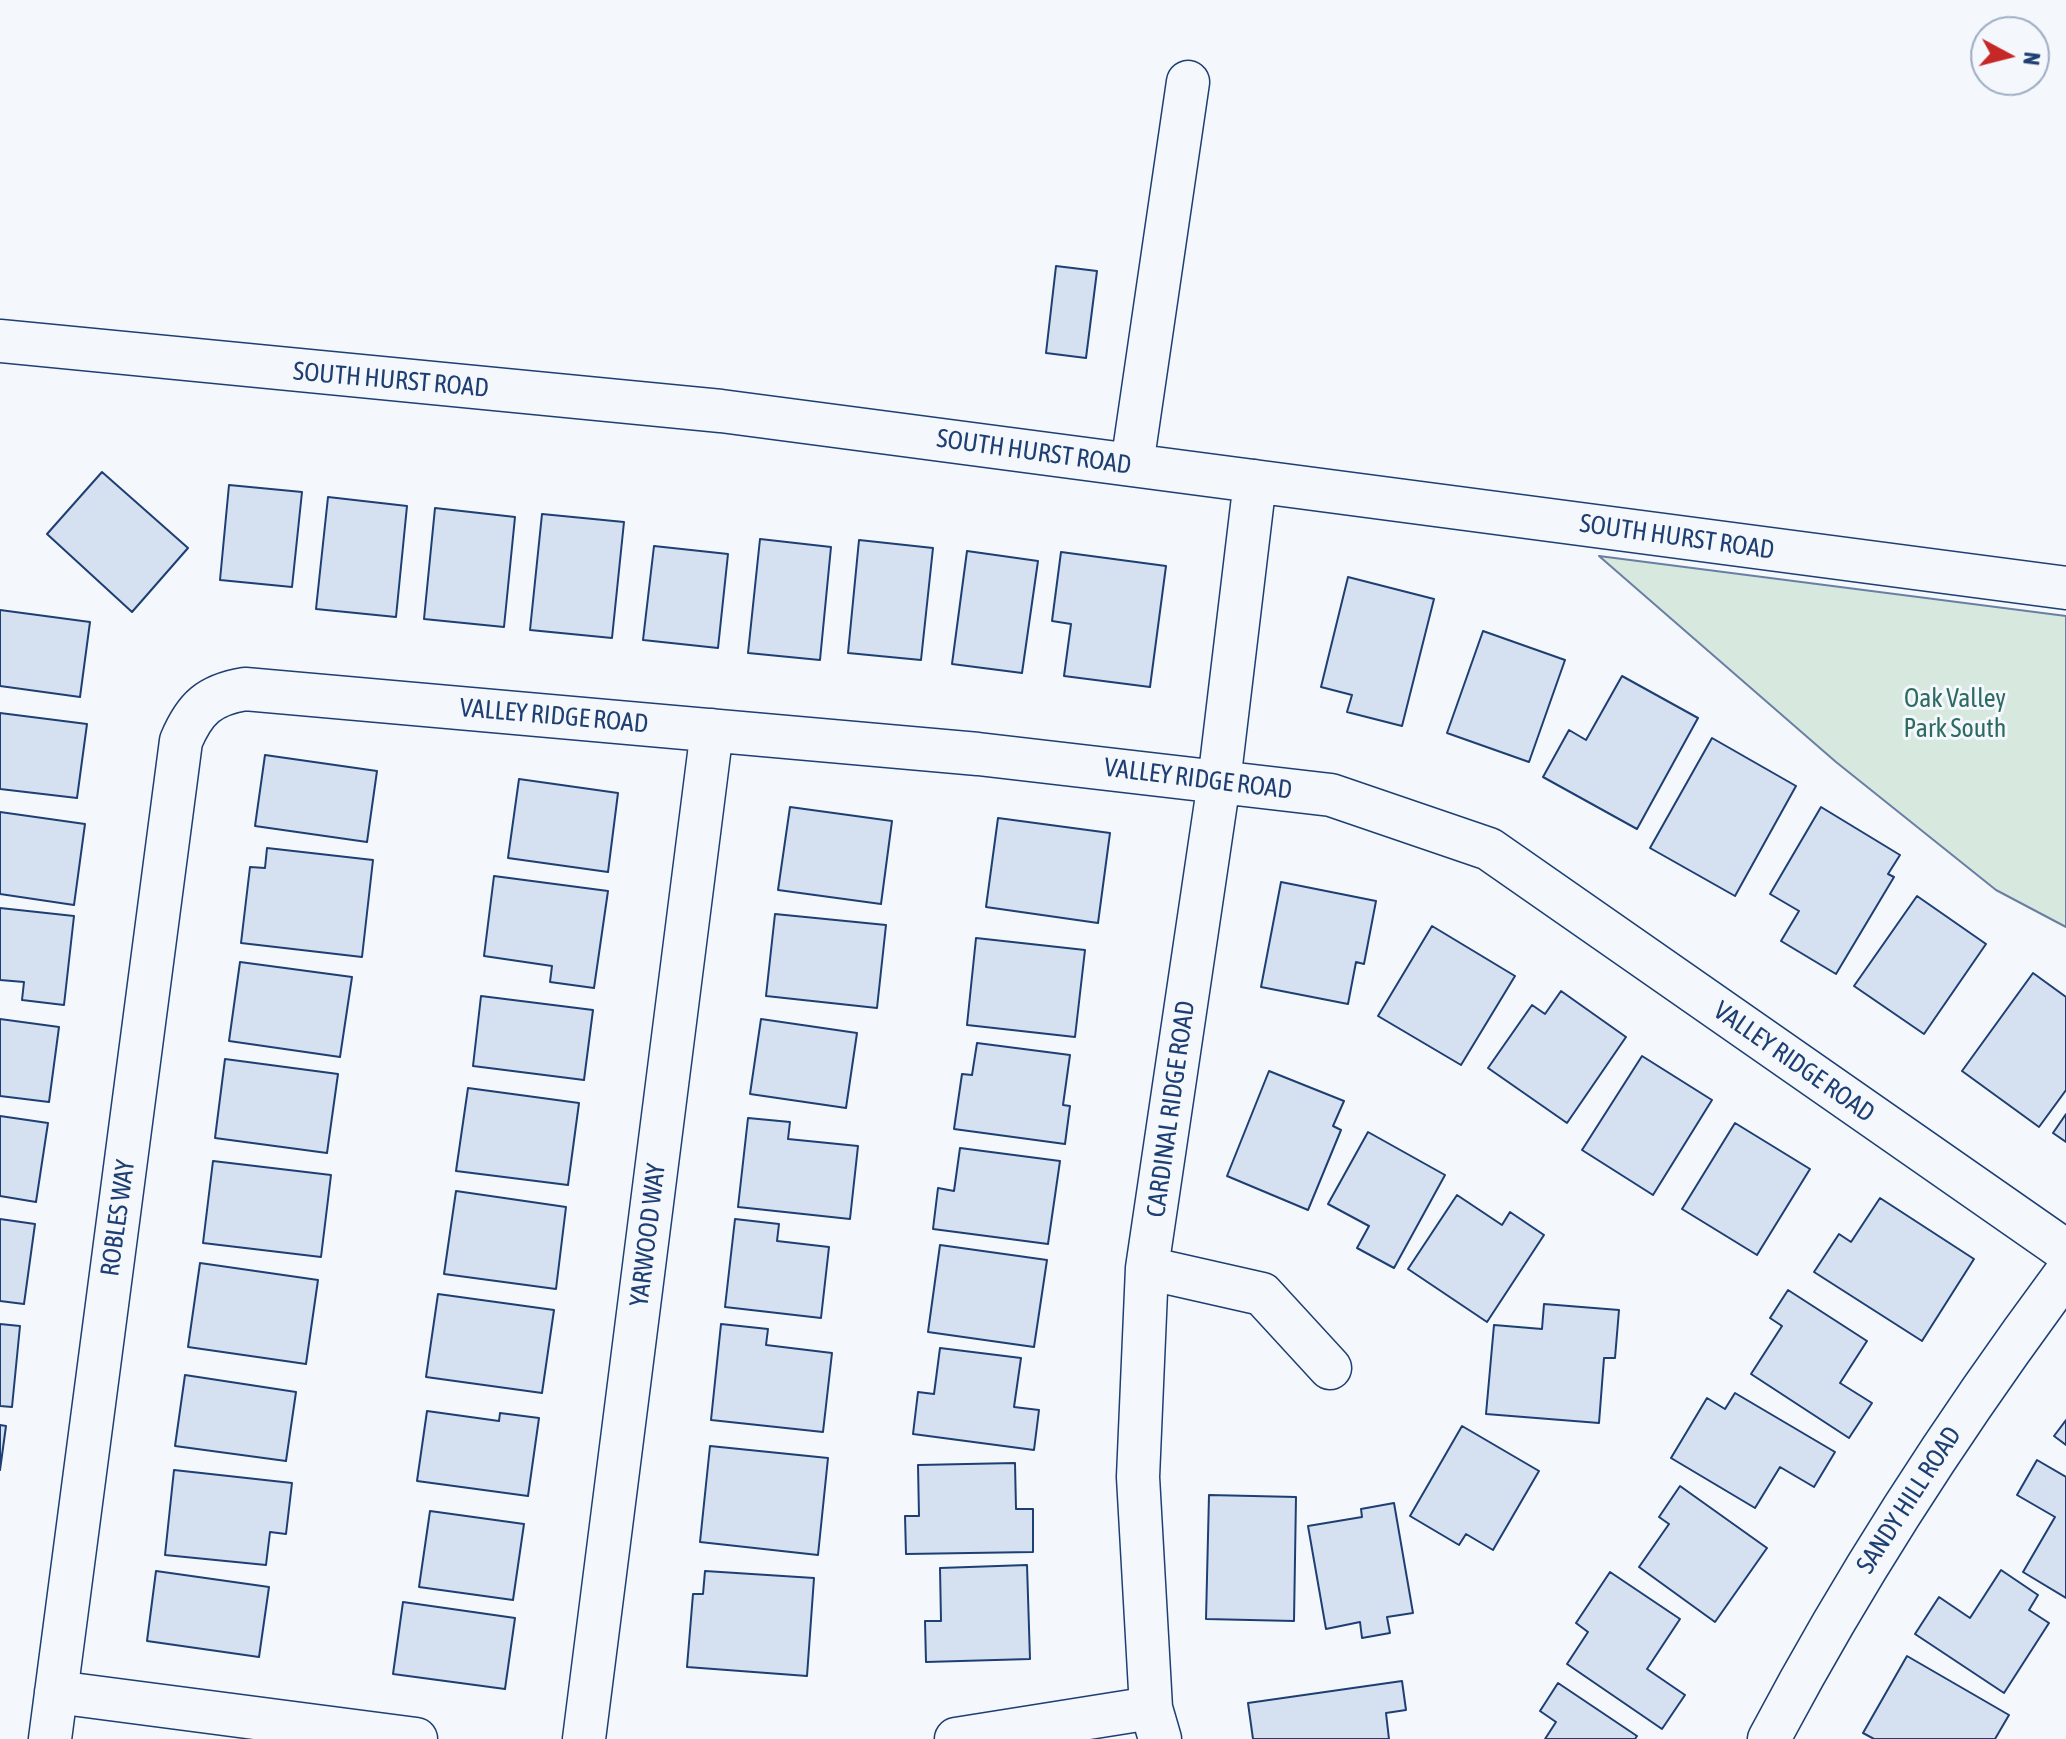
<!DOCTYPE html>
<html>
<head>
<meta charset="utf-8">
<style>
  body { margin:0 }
  #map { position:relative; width:2066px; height:1739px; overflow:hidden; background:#f4f7fb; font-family:"Asap Condensed",sans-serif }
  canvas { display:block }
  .north { position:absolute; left:1970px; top:16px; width:80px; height:80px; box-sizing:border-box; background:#f4f7fb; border:2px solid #9eadc5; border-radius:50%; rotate:97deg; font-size:22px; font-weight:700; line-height:32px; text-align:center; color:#1d3f73 }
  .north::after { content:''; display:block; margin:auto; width:28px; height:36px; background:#c62828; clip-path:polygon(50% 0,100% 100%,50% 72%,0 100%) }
</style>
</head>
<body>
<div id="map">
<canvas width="2066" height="1739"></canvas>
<div class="north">N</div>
</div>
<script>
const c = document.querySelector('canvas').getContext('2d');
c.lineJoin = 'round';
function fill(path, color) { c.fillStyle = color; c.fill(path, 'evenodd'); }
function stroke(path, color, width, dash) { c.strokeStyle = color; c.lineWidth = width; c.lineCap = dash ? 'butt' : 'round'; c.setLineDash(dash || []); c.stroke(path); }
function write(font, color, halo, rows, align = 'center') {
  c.font = font + ' "Asap Condensed",sans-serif'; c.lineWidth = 6; c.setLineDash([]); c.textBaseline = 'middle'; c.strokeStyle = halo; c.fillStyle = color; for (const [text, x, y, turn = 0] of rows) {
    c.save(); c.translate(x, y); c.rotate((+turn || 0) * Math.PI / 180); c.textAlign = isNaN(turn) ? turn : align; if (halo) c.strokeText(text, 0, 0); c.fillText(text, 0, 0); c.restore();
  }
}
const green = new Path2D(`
  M 1599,556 L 2066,616 L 2066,927 L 1996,890 L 1836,762 Z`);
fill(green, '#d7e8df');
stroke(green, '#687fa3', 2);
const building = new Path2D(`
  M 1056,266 L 1097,271 L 1086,358 L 1046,353 Z
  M 102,472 L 188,548 L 132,612 L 47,534 Z
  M 229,485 L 302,492 L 292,587 L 220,580 Z
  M 328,497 L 407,506 L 396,617 L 316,609 Z
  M 435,508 L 515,517 L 504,627 L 424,619 Z
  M 542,514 L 624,522 L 612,638 L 530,630 Z
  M 760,539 L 831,547 L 820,660 L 748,653 Z
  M 859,540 L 933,548 L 921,660 L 848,653 Z
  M 654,546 L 728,554 L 718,648 L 643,640 Z
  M 967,551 L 1038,561 L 1022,673 L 952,664 Z
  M 1061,552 L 1166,566 L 1150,687 L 1064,676 L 1071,624 L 1052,621 Z
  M 1348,577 L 1434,599 L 1402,726 L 1347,712 L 1352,695 L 1321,687 Z
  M 0,610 L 90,622 L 80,697 L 0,686 Z
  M 1483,631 L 1565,660 L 1529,762 L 1447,733 Z
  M 1622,676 L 1698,718 L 1637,829 L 1543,777 L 1569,730 L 1586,740 Z
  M 0,713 L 87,724 L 77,798 L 0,789 Z
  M 1712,738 L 1796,786 L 1735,896 L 1650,848 Z
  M 265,755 L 377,771 L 367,842 L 255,826 Z
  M 519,779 L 618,793 L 608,872 L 508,858 Z
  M 790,807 L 892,821 L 881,904 L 778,890 Z
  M 1821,807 L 1900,855 L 1888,874 L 1894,877 L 1836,974 L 1781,941 L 1799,911 L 1770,894 Z
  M 0,812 L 85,824 L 74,905 L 0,894 Z
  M 998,818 L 1110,833 L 1098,923 L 986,907 Z
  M 267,848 L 373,860 L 362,957 L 241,943 L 250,867 L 265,868 Z
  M 494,876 L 608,891 L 594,988 L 550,982 L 552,966 L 484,956 Z
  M 1281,882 L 1376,901 L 1364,964 L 1356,962 L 1348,1004 L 1261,987 Z
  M 1917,896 L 1986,944 L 1924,1034 L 1854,986 Z
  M 0,908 L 74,916 L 64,1005 L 22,1000 L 24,982 L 0,980 Z
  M 775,914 L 886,925 L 877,1008 L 766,996 Z
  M 1432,926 L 1515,976 L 1461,1065 L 1378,1016 Z
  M 976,938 L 1085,950 L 1075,1037 L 967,1025 Z
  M 240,962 L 352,977 L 340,1057 L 229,1041 Z
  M 2033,973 L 2066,997 L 2066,1090 L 2039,1127 L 1962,1071 Z
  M 1561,991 L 1626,1037 L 1567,1123 L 1488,1068 L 1532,1005 L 1545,1014 Z
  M 481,996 L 593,1010 L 584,1080 L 473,1066 Z
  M 0,1019 L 59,1027 L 49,1102 L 0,1096 Z
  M 761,1019 L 857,1033 L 846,1108 L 750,1094 Z
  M 977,1043 L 1070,1055 L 1063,1105 L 1070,1106 L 1065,1144 L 954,1129 L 962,1074 L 972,1075 Z
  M 1642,1056 L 1712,1100 L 1653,1195 L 1582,1150 Z
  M 225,1059 L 338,1074 L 327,1153 L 215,1138 Z
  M 1269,1071 L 1344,1101 L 1333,1126 L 1341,1130 L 1308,1210 L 1227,1176 Z
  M 468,1088 L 579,1103 L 568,1185 L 456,1171 Z
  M 2066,1114 L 2066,1142 L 2053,1133 Z
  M 0,1116 L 48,1123 L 36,1202 L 0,1196 Z
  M 748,1118 L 790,1122 L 788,1139 L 858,1146 L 850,1219 L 738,1207 Z
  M 1735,1123 L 1810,1169 L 1757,1255 L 1682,1209 Z
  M 1368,1132 L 1445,1175 L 1394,1268 L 1357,1248 L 1369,1226 L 1328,1204 Z
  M 960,1148 L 1060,1161 L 1048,1244 L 933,1229 L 938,1188 L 954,1191 Z
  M 213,1161 L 331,1175 L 321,1257 L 203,1243 Z
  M 456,1191 L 566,1207 L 556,1289 L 444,1274 Z
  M 1457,1195 L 1502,1225 L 1510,1212 L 1544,1235 L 1487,1322 L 1408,1269 Z
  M 1880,1198 L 1974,1259 L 1922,1341 L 1814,1272 L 1839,1234 L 1851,1242 Z
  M 0,1219 L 35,1224 L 24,1304 L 0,1301 Z
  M 735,1219 L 779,1224 L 777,1241 L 829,1247 L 821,1318 L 725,1307 Z
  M 940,1245 L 1047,1260 L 1034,1347 L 928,1332 Z
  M 200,1263 L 318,1280 L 306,1364 L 188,1347 Z
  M 1788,1290 L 1867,1341 L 1840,1383 L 1872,1403 L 1849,1438 L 1751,1374 L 1782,1326 L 1770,1318 Z
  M 438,1294 L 554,1310 L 542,1393 L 426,1377 Z
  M 1544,1304 L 1619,1310 L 1615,1358 L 1604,1358 L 1599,1423 L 1486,1414 L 1494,1325 L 1542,1329 Z
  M 0,1324 L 20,1326 L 12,1407 L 0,1406 Z
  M 721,1324 L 768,1329 L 766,1345 L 832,1353 L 823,1432 L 711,1420 Z
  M 940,1348 L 1021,1358 L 1014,1407 L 1039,1410 L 1034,1450 L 913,1434 L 918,1392 L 934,1394 Z
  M 185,1375 L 296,1392 L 286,1461 L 175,1446 Z
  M 1735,1393 L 1835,1452 L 1814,1487 L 1780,1467 L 1755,1508 L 1671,1458 L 1707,1398 L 1725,1409 Z
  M 427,1411 L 499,1421 L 500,1413 L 539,1418 L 528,1496 L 417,1481 Z
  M 2066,1420 L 2066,1445 L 2054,1436 Z
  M 0,1425 L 6,1426 L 0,1470 Z
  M 1462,1426 L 1539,1471 L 1493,1550 L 1466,1534 L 1459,1545 L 1410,1516 Z
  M 710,1446 L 828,1458 L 818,1555 L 700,1542 Z
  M 2037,1460 L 2066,1477 L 2066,1598 L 2023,1572 L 2055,1517 L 2017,1495 Z
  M 1015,1463 L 1016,1509 L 1033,1509 L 1033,1552 L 906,1554 L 905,1516 L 919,1516 L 918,1465 Z
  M 174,1470 L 292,1483 L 286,1534 L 270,1532 L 266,1565 L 165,1555 Z
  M 1680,1486 L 1767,1548 L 1715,1622 L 1639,1567 L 1669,1524 L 1659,1517 Z
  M 1209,1495 L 1296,1497 L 1294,1621 L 1206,1619 Z
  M 1394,1503 L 1413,1613 L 1387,1617 L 1390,1633 L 1362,1638 L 1360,1622 L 1326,1629 L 1308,1526 L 1362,1517 L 1361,1509 Z
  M 430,1511 L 524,1524 L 513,1600 L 419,1587 Z
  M 1027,1565 L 1030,1659 L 926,1662 L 925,1621 L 941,1621 L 940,1568 Z
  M 2001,1570 L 2038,1595 L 2029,1610 L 2049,1623 L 2004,1693 L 1915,1634 L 1939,1597 L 1970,1618 Z
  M 156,1571 L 269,1587 L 259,1657 L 147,1641 Z
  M 705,1571 L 814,1578 L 807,1676 L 687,1667 L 693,1594 L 703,1594 Z
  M 1610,1572 L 1680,1619 L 1647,1669 L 1685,1695 L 1662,1729 L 1567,1664 L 1588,1632 L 1576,1623 Z
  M 403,1602 L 515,1618 L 505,1689 L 393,1674 Z
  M 1907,1656 L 2009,1715 L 1995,1739 L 1874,1739 L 1863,1733 Z
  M 1402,1681 L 1406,1710 L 1386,1713 L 1389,1739 L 1253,1739 L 1248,1703 Z
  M 1558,1683 L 1637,1736 L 1635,1739 L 1545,1739 L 1556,1722 L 1540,1711 Z`);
fill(building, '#d5e0f0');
stroke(building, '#1d3f73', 2);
const minor = new Path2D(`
  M 0,341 L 721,411 L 2066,588
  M 1132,465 L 1188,82
  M 1147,1268 L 1262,1294 L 1330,1368
  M 56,1692 L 416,1739
  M 50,1739 L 181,741 C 195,708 209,695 245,689 L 978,754 L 1331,795 L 1489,849 L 2066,1251
  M 584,1739 L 712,730
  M 956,1739 L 1151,1708
  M 1160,1739 L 1151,1708 L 1138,1477 L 1147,1268 L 1219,782 L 1255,481
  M 1769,1739 C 1855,1576 1956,1421 2066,1273`);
stroke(minor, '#1d3f73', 45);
stroke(minor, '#f4f7fb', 42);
write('26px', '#1d3f73', '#f4f7fb', [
  ["SOUTH HURST ROAD",391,380,5],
  ["SOUTH HURST ROAD",1034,452,8],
  ["SOUTH HURST ROAD",1677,537,8],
  ["VALLEY RIDGE ROAD",554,716,5],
  ["VALLEY RIDGE ROAD",1198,779,7],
  ["VALLEY RIDGE ROAD",1794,1062,35],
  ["CARDINAL RIDGE ROAD",1171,1109,-82],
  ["ROBLES WAY",118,1218,-82],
  ["YARWOOD WAY",648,1235,-83],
  ["SANDY HILL ROAD",1909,1500,-57]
]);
write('26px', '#2c6c60', '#f4f7fb', [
  ["Oak Valley",1955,699],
  ["Park South",1955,729]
]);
</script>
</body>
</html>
